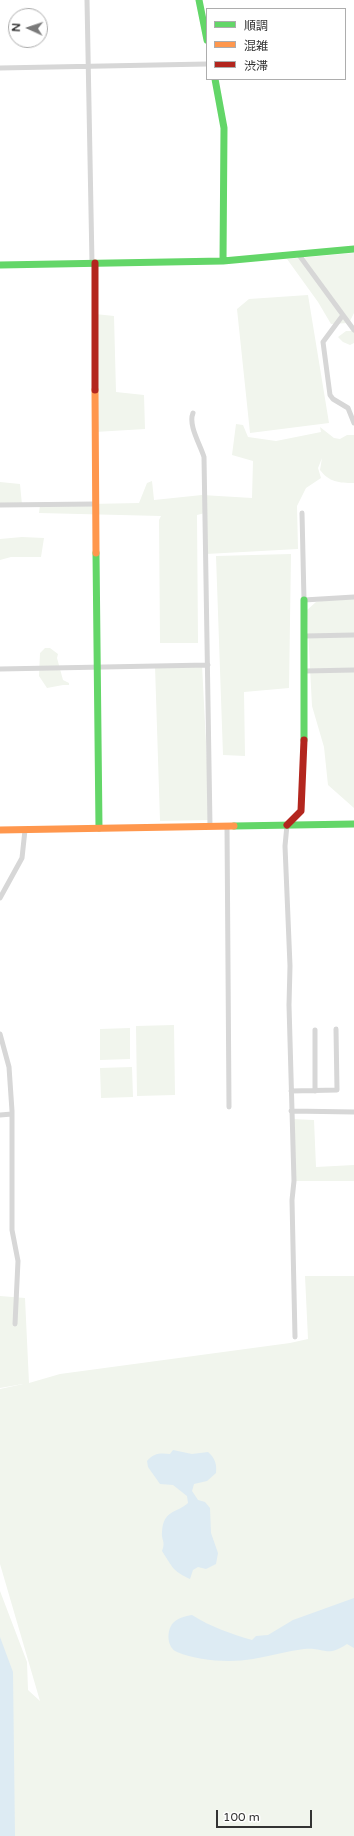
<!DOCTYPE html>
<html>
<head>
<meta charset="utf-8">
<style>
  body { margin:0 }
  #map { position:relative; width:354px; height:1836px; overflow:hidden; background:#fff; font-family:"Varela Round","Noto Sans JP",sans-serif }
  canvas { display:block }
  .legend { position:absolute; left:206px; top:8px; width:140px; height:72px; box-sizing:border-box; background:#fff; border:1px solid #adadad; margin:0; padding:5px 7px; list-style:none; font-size:12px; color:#333 }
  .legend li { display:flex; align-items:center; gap:8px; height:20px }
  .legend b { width:20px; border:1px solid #adadad }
  .north { position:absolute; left:8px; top:8px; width:40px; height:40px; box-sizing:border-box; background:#fff; border:1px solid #adadad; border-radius:50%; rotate:273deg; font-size:11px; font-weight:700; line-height:16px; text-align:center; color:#333 }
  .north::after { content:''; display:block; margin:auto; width:14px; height:18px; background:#7a7a7a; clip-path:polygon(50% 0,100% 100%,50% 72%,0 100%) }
  .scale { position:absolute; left:216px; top:1810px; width:96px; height:18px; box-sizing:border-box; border:2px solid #333; border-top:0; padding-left:5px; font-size:12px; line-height:14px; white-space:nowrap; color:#333; -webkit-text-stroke:3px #fff; paint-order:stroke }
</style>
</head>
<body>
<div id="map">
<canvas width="354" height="1836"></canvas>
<ul class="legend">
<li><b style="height:5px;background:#63d668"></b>順調</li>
<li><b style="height:5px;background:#ff974d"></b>混雑</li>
<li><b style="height:5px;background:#b3261e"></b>渋滞</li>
</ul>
<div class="north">N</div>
<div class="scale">100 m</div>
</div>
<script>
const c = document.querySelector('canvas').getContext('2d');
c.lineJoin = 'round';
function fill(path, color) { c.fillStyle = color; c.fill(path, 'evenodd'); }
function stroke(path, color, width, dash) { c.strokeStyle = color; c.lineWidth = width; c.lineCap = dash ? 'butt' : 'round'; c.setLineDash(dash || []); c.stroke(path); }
fill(new Path2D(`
  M 354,253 L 354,313 L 349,323 L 331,324 L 318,302 L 287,259 Z
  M 308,295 L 329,423 L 250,433 L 237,309 L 249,299 Z
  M 95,314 L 114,316 L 116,392 L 144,395 L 145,429 L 95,432 Z
  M 346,331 L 354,331 L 354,343 L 350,345 L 343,342 L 338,337 Z
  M 236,424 L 243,425 L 248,437 L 276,441 L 321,432 L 320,427 L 334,438 L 340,439 L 347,435 L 354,435 L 354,483 C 339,483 329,482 320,470 L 322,458 L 318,468 L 321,478 L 306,488 L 297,506 L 298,549 L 206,554 L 205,513 L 197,515 L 198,643 L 160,643 L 159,520 L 161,516 L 39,513 L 40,505 L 139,503 L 147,483 L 152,481 L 154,500 L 202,495 L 252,498 L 253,461 L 232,455 Z
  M 0,482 L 20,484 L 22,505 L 0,505 Z
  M 22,537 L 44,538 L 41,557 L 11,557 L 0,560 L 0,539 Z
  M 291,554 L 289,688 L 244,692 L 245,756 L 223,755 L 216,556 Z
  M 344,597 L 354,597 L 354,808 L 328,785 L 324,747 L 312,706 L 307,610 L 316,602 Z
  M 45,648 L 50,648 L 58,654 L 57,658 L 63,680 L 69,683 L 69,685 L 63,685 L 47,688 L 39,676 L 40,653 Z
  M 202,665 L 210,820 L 160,821 L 155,666 Z
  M 174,1025 L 175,1095 L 137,1096 L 136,1026 Z
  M 130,1028 L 130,1059 L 100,1060 L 100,1029 Z
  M 132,1067 L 133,1097 L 101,1098 L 100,1068 Z
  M 292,1119 L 314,1120 L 316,1167 L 354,1165 L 354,1181 L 294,1181 Z
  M 305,1276 L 354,1276 L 354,1836 L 0,1836 L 0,1591 L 27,1662 L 28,1690 L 40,1701 L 0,1564 L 0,1389 L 23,1384 L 0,1388 L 0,1296 L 25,1298 L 29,1383 L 60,1374 L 290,1343 L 308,1339 Z`), '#f1f5ed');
fill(new Path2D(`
  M 173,1450 L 192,1454 L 208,1452 C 215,1458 217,1464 216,1473 L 207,1481 L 194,1484 L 192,1491 L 198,1500 L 205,1502 L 210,1508 L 211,1533 L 218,1553 L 216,1564 L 206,1569 L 198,1567 L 193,1570 L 190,1579 C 172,1571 172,1566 162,1551 C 166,1541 161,1540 162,1532 C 163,1510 177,1513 188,1503 L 187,1496 L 173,1485 L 160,1484 L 148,1467 L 147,1461 C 154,1453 160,1453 170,1454 Z
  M 354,1598 L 354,1648 L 347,1644 C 326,1658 325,1647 304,1649 C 287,1651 270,1656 253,1659 C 230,1663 199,1661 177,1652 C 167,1648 166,1631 173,1623 C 178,1618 185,1616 192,1615 C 211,1627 231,1634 252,1640 L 256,1636 L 268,1635 L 293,1620 Z
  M 0,1637 L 13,1672 L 15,1836 L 0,1836 Z`), '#ddebf3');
stroke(new Path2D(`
  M 87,0 L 92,263
  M 0,68 L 207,64
  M 299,255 L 354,330
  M 343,315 L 323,342 L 330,395 L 333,399 L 348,408 L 354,423
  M 193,413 C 188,425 200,444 204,457 L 210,826
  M 0,505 L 95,504
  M 302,513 L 304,600 L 354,597
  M 305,636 L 354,635
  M 0,669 L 208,665
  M 305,671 L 354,670
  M 287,825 L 285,846 L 290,966 L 289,1005 L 294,1181 L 292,1200 L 295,1337
  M 227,826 L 229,1107
  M 0,898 L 22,858 L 25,830
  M 315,1030 L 315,1091
  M 0,1034 L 9,1067 L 12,1111 L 12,1230 L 18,1261 L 15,1324
  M 291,1091 L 337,1090 L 336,1029
  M 291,1111 L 354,1112
  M 0,1115 L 12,1114`), '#d7d7d7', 5);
stroke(new Path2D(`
  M 199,0 L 207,40
  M 215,79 L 224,128 L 223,261
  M 0,265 L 223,261 L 354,249
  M 96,553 L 99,828
  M 304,740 L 304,600
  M 234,826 L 354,824`), '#63d668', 7);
stroke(new Path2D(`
  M 95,390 L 96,553
  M 0,830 L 234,826`), '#ff974d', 7);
stroke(new Path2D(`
  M 95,263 L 95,390
  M 287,825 L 301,811 L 304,740`), '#b3261e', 7);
</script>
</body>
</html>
